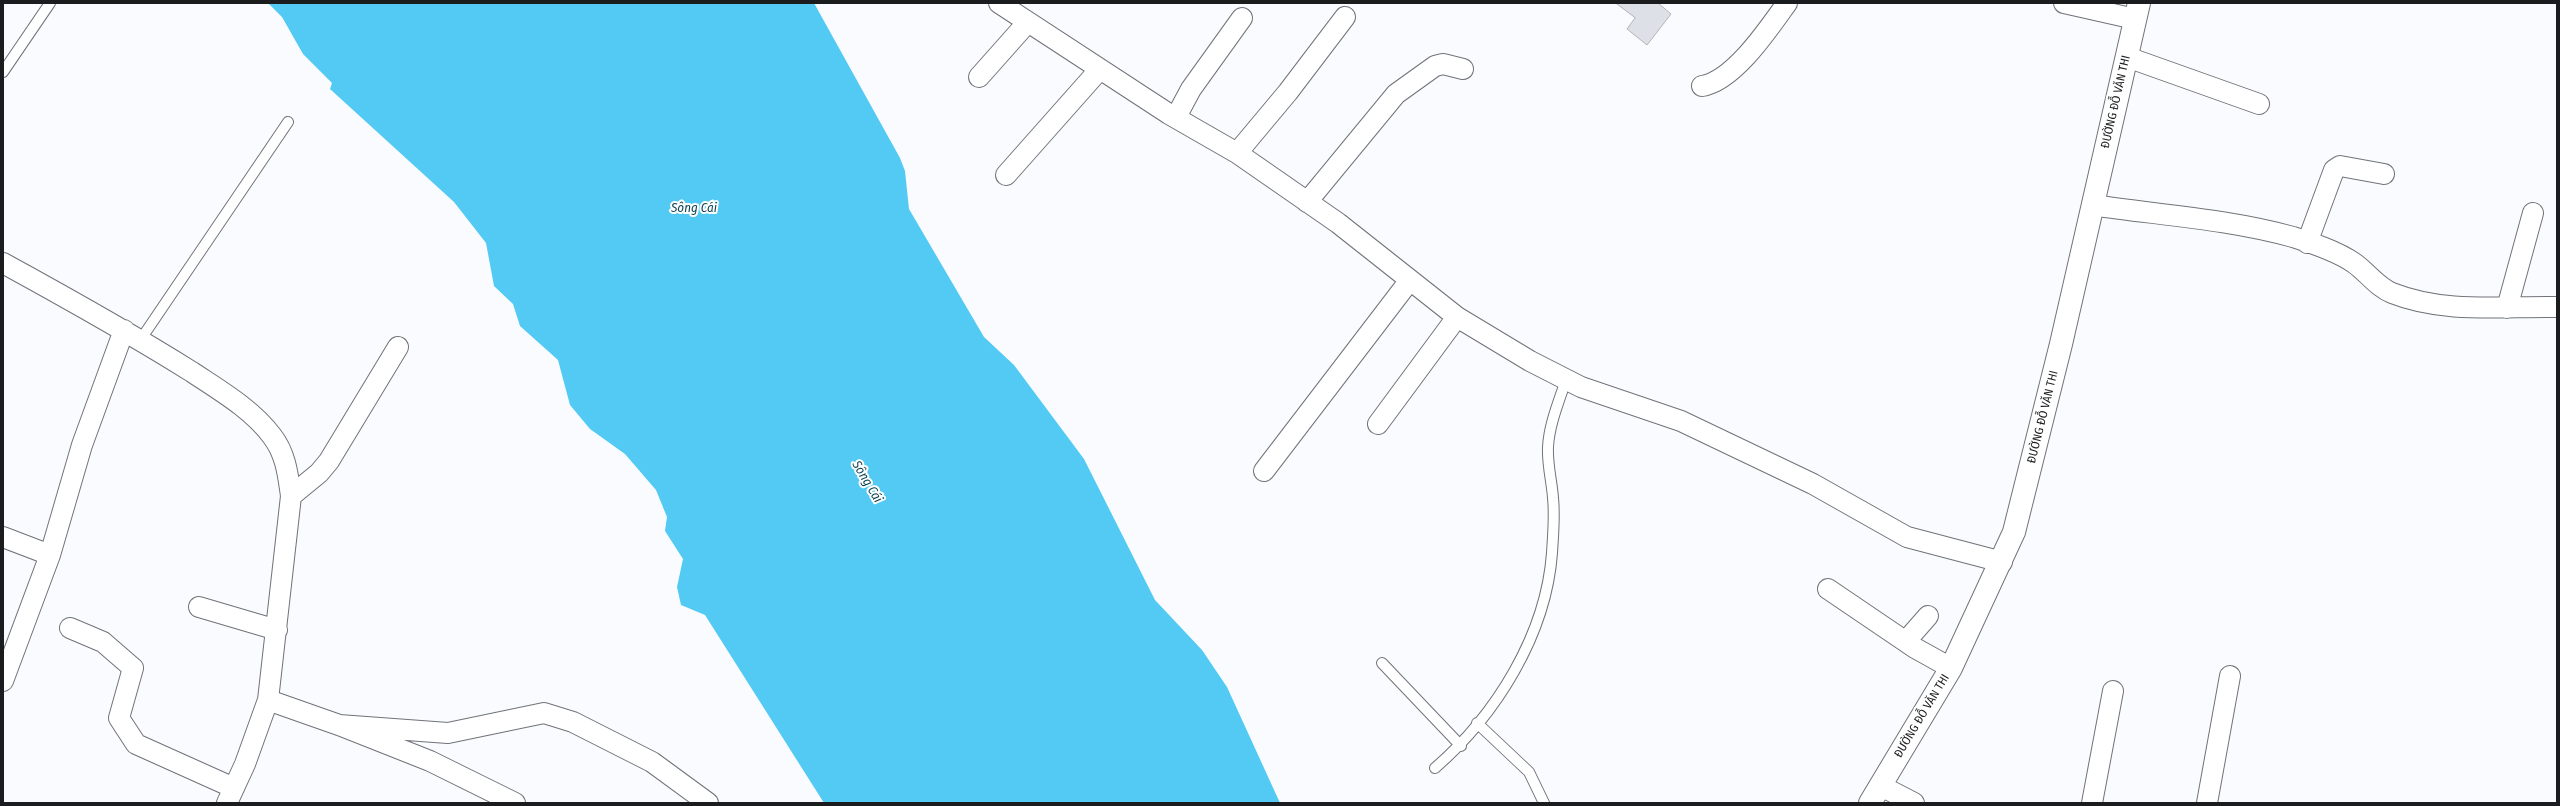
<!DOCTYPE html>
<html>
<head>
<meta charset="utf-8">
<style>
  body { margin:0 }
  #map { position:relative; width:2560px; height:806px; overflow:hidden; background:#fafbfe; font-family:"Fira Sans Condensed",sans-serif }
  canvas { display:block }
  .frame { position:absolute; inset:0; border:4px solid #1b1c1e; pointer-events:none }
</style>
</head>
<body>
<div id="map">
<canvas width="2560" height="806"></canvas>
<div class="frame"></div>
</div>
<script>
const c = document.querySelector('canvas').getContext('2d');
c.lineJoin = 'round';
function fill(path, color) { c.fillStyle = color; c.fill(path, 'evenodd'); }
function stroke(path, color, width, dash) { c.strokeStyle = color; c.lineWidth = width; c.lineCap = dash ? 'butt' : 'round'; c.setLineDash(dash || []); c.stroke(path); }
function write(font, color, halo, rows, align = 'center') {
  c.font = font + ' "Fira Sans Condensed",sans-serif'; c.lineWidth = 4; c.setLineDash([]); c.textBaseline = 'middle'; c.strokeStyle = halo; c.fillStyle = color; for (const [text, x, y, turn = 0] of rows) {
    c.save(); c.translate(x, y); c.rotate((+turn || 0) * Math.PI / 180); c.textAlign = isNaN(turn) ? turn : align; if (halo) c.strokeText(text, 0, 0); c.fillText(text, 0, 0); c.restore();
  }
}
fill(new Path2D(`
  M 268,3 L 814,3 L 900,158 L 905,171 L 909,209 L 984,337 L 1014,365 L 1084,459 L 1155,600 L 1202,650 L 1227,687 L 1280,803 L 824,803 L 705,615 L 681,605 L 677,587 L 683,559 L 665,531 L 667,517 L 656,490 L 625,454 L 590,429 L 570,405 L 558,360 L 520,326 L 513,304 L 494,286 L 486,243 L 454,202 L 330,89 L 332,83 L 303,54 L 282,17 Z`), '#52caf3');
const building = new Path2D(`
  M 1616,3 L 1658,3 L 1671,14 L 1647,45 L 1627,29 L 1635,18 Z`);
fill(building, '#dde0e6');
stroke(building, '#b0b3b9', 1);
const service = new Path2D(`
  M 3,72 L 50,3
  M 141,339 L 288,122
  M 1382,663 L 1461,746
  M 1477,723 L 1529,772 L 1544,803
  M 1435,768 C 1496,715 1546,635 1552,553 C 1553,535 1555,516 1553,498 C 1552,482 1547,464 1548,447 C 1549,425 1559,401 1566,380`);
const minor = new Path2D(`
  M 999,3 L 1169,114 L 1237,153 L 1338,223 L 1457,317 L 1530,361 L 1581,387 L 1681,421 L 1813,484 L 1907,537 L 2002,562
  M 2064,3 L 2135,19
  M 2127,57 L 2259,104
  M 979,77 L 1027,23
  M 1702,86 C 1734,81 1769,28 1787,3
  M 1176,117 L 1191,89 L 1242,18
  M 1237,153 L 1288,92 L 1345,17
  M 1006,175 L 1100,69
  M 1307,202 L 1396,94 L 1435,66 L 1443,64 L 1463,69
  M 2092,205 C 2159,215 2228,219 2293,237 C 2312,243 2337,251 2354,263 C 2367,272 2377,287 2392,293 C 2445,314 2502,306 2557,307
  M 2307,243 L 2334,170 L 2340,166 L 2384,174
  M 3,263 C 67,298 130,333 192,372 C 219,390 252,409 272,436 C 286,454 288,475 291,496 L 268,700 L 245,764 L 227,803
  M 2507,308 L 2533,213
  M 1378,424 L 1457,317
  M 1264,471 L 1410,280
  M 291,496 L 319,473 L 329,461 L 398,347
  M 3,537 L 50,555
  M 1828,589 L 1915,648 L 1951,668
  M 199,607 L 277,630
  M 70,628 L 103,642 L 133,668 L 119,718 L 136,744 L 234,788
  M 1906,641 L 1928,616
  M 3,681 L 50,555 L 82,445 L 124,330
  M 268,700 L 339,725 L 430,761 L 515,803
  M 339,725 L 448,733 L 544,713 L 573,722 L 652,762 L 708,803
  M 1881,786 L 1914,803
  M 2092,803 L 2113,691
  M 2207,803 L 2230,676`);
const tertiary = new Path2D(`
  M 1870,803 L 1951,668 L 2014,532 L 2061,344 L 2139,3`);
stroke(service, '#707379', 12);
stroke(minor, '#707379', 22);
stroke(tertiary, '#707379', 24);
stroke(service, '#fff', 10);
stroke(minor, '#fff', 20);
stroke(tertiary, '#fff', 22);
write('12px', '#1b1c1e', '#fff', [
  ["ĐƯỜNG ĐỖ VĂN THI",2116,102,-77],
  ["ĐƯỜNG ĐỖ VĂN THI",2043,417,-76],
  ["ĐƯỜNG ĐỖ VĂN THI",1922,716,-59]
]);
write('italic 13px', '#0f4454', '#fff', [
  ["Sông Cái",694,208],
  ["Sông Cái",867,482,59]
]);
</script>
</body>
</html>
